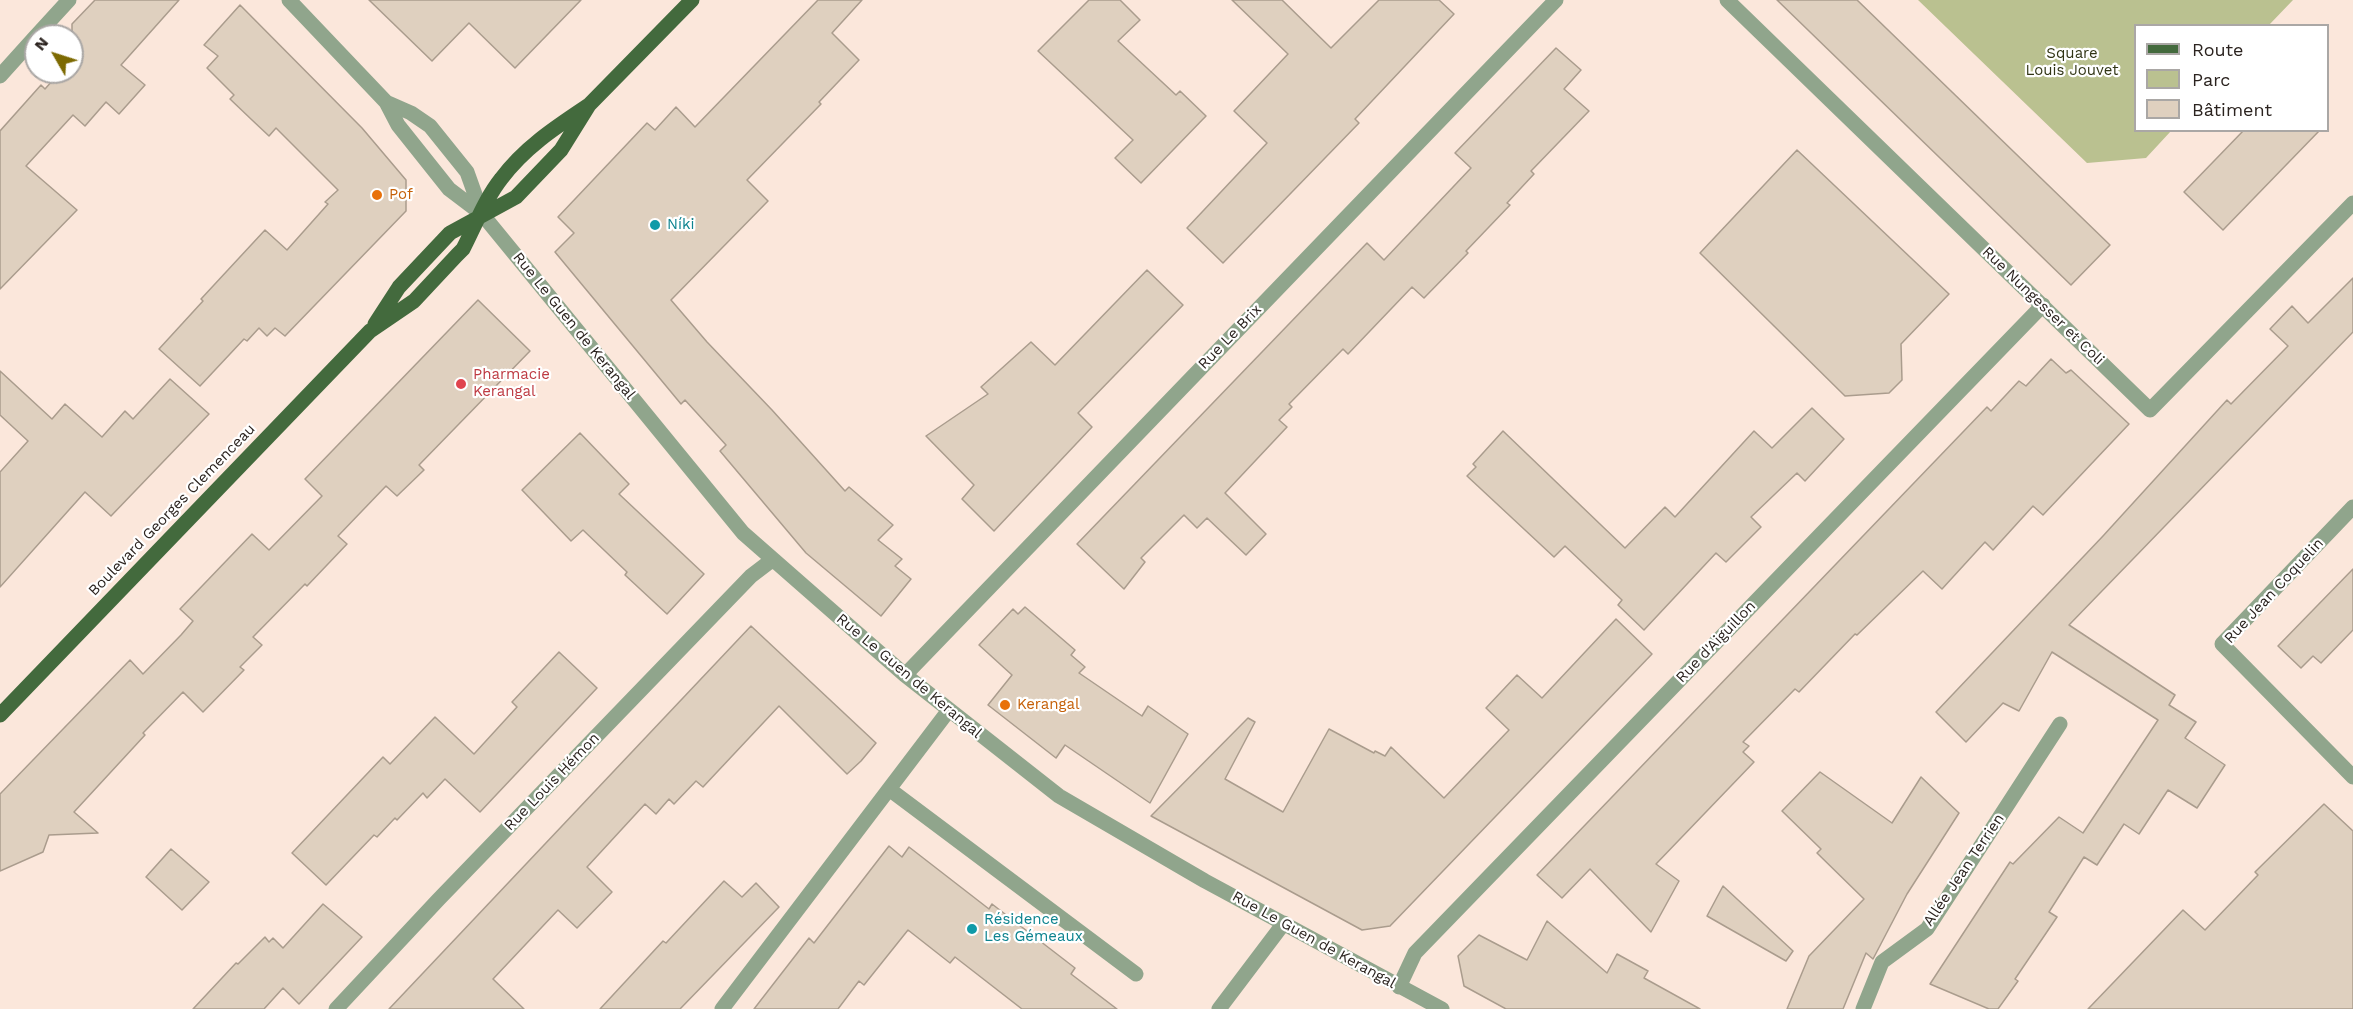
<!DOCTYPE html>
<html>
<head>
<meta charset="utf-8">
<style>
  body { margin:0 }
  #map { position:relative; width:2353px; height:1009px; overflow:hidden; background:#fbe7db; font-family:"Work Sans",sans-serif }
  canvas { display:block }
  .legend { position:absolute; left:2134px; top:24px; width:195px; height:108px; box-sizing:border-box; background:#fff; border:2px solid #aaa7a5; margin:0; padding:8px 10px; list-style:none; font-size:18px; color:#2b231f }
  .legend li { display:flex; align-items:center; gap:12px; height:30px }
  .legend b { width:30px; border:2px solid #aaa7a5 }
  .north { position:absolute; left:24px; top:24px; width:60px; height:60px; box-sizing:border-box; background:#fff; border:2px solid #aaa7a5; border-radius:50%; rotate:309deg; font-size:16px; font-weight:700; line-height:24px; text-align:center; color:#2b231f }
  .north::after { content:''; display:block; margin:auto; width:21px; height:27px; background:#7d6a02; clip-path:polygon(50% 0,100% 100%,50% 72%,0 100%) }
</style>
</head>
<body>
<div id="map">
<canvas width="2353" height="1009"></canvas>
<ul class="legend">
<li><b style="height:8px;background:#436a3d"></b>Route</li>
<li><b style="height:16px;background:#bac190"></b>Parc</li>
<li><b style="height:16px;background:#dfd0bf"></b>Bâtiment</li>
</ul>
<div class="north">N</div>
</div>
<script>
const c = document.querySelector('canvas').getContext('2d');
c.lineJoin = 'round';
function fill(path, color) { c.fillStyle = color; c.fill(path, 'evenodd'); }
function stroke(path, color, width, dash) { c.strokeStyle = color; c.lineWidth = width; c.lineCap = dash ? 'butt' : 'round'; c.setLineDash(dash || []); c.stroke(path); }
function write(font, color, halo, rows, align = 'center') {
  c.font = font + ' "Work Sans",sans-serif'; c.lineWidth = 4.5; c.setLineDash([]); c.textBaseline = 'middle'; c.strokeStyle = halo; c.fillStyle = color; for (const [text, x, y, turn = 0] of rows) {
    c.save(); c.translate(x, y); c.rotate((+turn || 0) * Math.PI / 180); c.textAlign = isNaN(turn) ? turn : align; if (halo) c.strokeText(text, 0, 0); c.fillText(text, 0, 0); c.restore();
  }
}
fill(new Path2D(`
  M 1918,0 L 2293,0 L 2269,25 L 2136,26 L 2136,130 L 2171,131 L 2146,158 L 2087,163 Z`), '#bac190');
const building = new Path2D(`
  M 95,0 L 179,0 L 121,65 L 145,85 L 119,114 L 106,102 L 85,126 L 73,115 L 26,166 L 77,210 L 0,289 L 0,131 L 41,85 L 45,89 L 60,72 L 72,72 L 72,24 Z
  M 369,0 L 581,0 L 515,68 L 469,23 L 432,61 Z
  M 818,0 L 862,0 L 832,33 L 859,60 L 819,102 L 821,104 L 747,180 L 768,201 L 671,300 L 707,342 L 772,410 L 845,491 L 849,487 L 893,525 L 878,540 L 902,559 L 895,566 L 911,579 L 881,616 L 806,553 L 720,451 L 726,445 L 685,400 L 681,404 L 555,252 L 574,233 L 558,217 L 647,123 L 655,130 L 676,107 L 695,127 Z
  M 1089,0 L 1120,0 L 1140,20 L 1118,41 L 1176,95 L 1180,91 L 1206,116 L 1141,183 L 1115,158 L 1133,140 L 1038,51 Z
  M 1232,0 L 1282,0 L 1331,48 L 1379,0 L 1439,0 L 1454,14 L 1355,119 L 1359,123 L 1223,263 L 1187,228 L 1267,143 L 1234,111 L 1288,54 Z
  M 1777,0 L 1857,0 L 2110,245 L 2071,285 Z
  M 240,5 L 362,128 L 406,180 L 406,211 L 285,336 L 275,328 L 267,336 L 259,328 L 247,341 L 244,339 L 200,386 L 159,349 L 203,301 L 201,299 L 265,230 L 287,250 L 328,204 L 325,202 L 338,190 L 276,128 L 269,136 L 252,120 L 230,99 L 234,95 L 207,68 L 218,56 L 204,45 Z
  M 1556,48 L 1581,70 L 1564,89 L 1589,111 L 1531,171 L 1534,174 L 1507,203 L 1510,205 L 1466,251 L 1468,253 L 1424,298 L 1412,287 L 1348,354 L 1343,349 L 1289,404 L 1292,407 L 1279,420 L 1287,427 L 1225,493 L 1266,534 L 1246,555 L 1207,518 L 1197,528 L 1184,515 L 1141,558 L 1145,562 L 1124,589 L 1077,544 L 1367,243 L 1384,260 L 1471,168 L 1455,153 Z
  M 2244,130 L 2320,130 L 2223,230 L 2184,192 Z
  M 1797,150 L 1949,294 L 1901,344 L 1902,380 L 1889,393 L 1845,396 L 1700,253 Z
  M 1147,270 L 1183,305 L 1078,413 L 1092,427 L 994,531 L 962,499 L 974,485 L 926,436 L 988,394 L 981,387 L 1031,342 L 1055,365 Z
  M 2353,278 L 2353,332 L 2069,625 L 2175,695 L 2169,705 L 2196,722 L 2185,738 L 2225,765 L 2197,808 L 2168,790 L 2139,834 L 2124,824 L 2097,865 L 2084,857 L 2049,912 L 2057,917 L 2015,979 L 2018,981 L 1998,1009 L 1989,1009 L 1930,984 L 2010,862 L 2013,864 L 2059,817 L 2083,833 L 2158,720 L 2052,652 L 2019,711 L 2003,703 L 1966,742 L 1936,712 L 2103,536 L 2227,400 L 2231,404 L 2288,346 L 2270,329 L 2292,306 L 2308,323 Z
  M 478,300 L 530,351 L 419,465 L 424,470 L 397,496 L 386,486 L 338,536 L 347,544 L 307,586 L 305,584 L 253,637 L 262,645 L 240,667 L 244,670 L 203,712 L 183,692 L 143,733 L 145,735 L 74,812 L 98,833 L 49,835 L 43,852 L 0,871 L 0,794 L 130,660 L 143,674 L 181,635 L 193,621 L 180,609 L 252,534 L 269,550 L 322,496 L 305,479 Z
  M 2051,359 L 2066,373 L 2071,370 L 2129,424 L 2043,515 L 2033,506 L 1993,550 L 1985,542 L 1942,589 L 1923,571 L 1857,635 L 1855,634 L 1799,692 L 1795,689 L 1743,742 L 1749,746 L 1743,752 L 1754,762 L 1656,864 L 1679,881 L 1651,932 L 1590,869 L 1562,898 L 1537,875 L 1987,407 L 1991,411 L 2019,381 L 2026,386 Z
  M 0,371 L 52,419 L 65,404 L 102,437 L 125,411 L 133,419 L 170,379 L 209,414 L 111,516 L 85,492 L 0,587 L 0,472 L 28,441 L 0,415 Z
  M 1812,408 L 1844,439 L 1805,481 L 1797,473 L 1751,517 L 1761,527 L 1726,562 L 1716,553 L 1644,630 L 1618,605 L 1622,600 L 1565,546 L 1554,557 L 1467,476 L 1476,467 L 1473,464 L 1503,431 L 1625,548 L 1665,507 L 1675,517 L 1754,431 L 1772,448 Z
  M 580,433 L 629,484 L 619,494 L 704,574 L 667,614 L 625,575 L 627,572 L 583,530 L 571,541 L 522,490 Z
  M 2353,569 L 2353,630 L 2321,663 L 2313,656 L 2301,668 L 2278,646 Z
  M 1025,607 L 1075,650 L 1071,655 L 1085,667 L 1079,673 L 1142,716 L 1148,706 L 1188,734 L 1150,803 L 1065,745 L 1056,758 L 988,705 L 1012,675 L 979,645 L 1013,609 L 1018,614 Z
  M 1616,619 L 1652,654 L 1390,926 L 1362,930 L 1151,816 L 1248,718 L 1255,722 L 1225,779 L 1283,812 L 1329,729 L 1374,753 L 1375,751 L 1385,756 L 1391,747 L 1444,798 L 1509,730 L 1486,708 L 1517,675 L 1542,698 Z
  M 751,626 L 876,743 L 861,761 L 847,774 L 779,706 L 703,787 L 696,781 L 674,804 L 669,799 L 656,814 L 645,804 L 587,867 L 612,892 L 577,928 L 558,910 L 493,979 L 524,1009 L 389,1009 Z
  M 559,652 L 597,688 L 480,812 L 445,779 L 427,798 L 423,793 L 397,820 L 395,818 L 377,837 L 374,835 L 326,885 L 292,853 L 383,757 L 390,764 L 435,717 L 474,754 L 517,707 L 512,702 Z
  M 1820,772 L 1892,823 L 1921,777 L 1959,813 L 1907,894 L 1873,959 L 1866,953 L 1843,1009 L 1787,1009 L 1809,956 L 1864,899 L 1817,853 L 1821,849 L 1782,811 Z
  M 2324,804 L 2353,831 L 2353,1009 L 2088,1009 L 2183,910 L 2205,930 L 2258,875 L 2255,872 Z
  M 889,846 L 902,857 L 909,847 L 989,909 L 992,904 L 1075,968 L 1071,974 L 1117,1009 L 1022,1009 L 955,957 L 950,963 L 908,930 L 864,985 L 859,981 L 838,1009 L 754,1009 L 809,938 L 814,943 Z
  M 171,849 L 209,882 L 182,910 L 146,877 Z
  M 724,881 L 742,897 L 756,883 L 779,907 L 680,1009 L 600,1009 L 663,941 L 666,943 Z
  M 1723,886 L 1793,951 L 1786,961 L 1707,916 Z
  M 323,904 L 362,937 L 299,1004 L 283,988 L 264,1009 L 193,1009 L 236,963 L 238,964 L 265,937 L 269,942 L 273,938 L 283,948 Z
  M 1547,921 L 1607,973 L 1617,954 L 1648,971 L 1644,978 L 1700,1009 L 1506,1009 L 1464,986 L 1458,956 L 1479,935 L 1527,960 Z`);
fill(building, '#dfd0bf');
stroke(building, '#aa9c8d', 1.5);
stroke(new Path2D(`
  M 289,0 L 386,102 L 398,125 L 449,189 L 482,214 L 743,533 L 905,675 L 1059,796 L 1205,881 L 1442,1009
  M 1727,0 L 2150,410 L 2353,203
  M 36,36 L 69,0
  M 0,76 L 36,36
  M 386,102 L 411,113 L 430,126 L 467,172 L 482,214
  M 2353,507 L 2222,644 L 2353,777
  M 905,675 L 1556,0
  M 889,789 L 1136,974
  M 1399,987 L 1415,953 L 2043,305
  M 336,1009 L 438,900 L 751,576 L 772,560
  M 722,1009 L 949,710
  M 1219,1009 L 1284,923
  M 1863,1009 L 1882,962 L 1927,929 L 2060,724`), '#90a58c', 15);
stroke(new Path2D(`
  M 375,324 L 399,287 L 450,233 L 516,197 L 561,150 L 589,105 L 692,0
  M 0,715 L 370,331 L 414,301 L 457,255 L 463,249 C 475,226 485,199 501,179 C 525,147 556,127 589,105`), '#436a3d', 15);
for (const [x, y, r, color] of [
  [377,195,6,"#e8710a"],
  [655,225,6,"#0f9aa8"],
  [461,384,6,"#e0444e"],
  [1005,705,6,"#e8710a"],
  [972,929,6,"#0f9aa8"]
]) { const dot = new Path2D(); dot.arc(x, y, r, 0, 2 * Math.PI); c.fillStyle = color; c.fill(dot); stroke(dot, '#fff', 2); }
write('15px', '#313515', '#fff', [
  ["Square",2072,54],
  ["Louis Jouvet",2072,71]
]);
write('15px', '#c56008', '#fff', [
  ["Pof",389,195],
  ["Kerangal",1017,705]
], 'left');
write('15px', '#0d838f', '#fff', [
  ["Níki",667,225],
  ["Résidence",984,920],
  ["Les Gémeaux",984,937]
], 'left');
write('15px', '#2b231f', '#fff', [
  ["Rue Nungesser et Coli",2043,306,44],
  ["Rue Le Guen de Kerangal",574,326,51],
  ["Rue Le Brix",1230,337,-46],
  ["Boulevard Georges Clemenceau",172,510,-46],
  ["Rue Jean Coquelin",2274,591,-47],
  ["Rue d'Aiguillon",1716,642,-46],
  ["Rue Le Guen de Kerangal",909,676,40],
  ["Rue Louis Hémon",552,782,-46],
  ["Allée Jean Terrien",1964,870,-56],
  ["Rue Le Guen de Kerangal",1314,940,29]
]);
write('15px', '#be3a42', '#fff', [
  ["Pharmacie",473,375],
  ["Kerangal",473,392]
], 'left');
</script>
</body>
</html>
